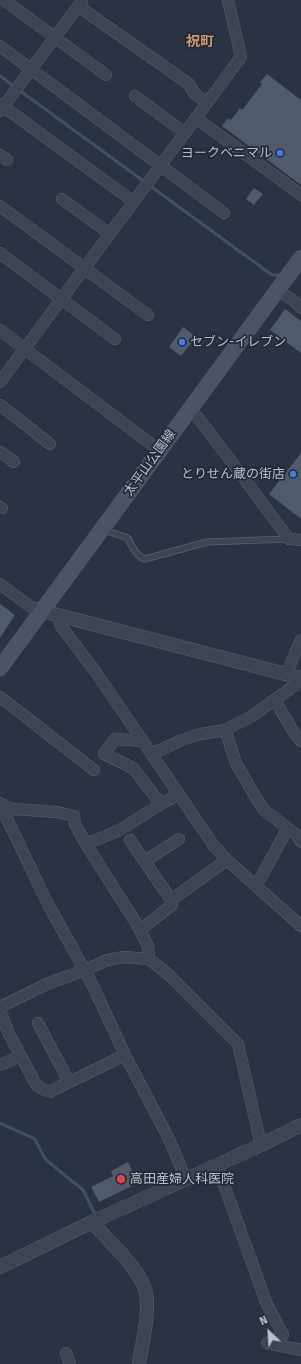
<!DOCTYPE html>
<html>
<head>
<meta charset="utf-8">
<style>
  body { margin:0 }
  #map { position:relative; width:301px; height:1364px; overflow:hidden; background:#293341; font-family:"Fira Sans",sans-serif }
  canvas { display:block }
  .north { position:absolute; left:249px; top:1312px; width:40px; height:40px; -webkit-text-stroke:3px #222a37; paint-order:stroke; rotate:335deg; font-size:11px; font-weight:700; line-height:16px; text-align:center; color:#bac0cb }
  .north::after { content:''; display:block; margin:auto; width:14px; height:18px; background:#bac0cb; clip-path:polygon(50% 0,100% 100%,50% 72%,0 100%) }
</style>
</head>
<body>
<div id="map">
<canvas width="301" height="1364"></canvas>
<div class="north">N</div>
</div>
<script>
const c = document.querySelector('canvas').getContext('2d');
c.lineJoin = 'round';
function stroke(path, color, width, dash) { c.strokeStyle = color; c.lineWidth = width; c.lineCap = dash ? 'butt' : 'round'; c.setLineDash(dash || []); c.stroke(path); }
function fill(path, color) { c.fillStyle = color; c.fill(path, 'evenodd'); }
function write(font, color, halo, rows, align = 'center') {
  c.font = font + ' "Fira Sans","Noto Sans JP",sans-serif'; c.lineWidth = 3.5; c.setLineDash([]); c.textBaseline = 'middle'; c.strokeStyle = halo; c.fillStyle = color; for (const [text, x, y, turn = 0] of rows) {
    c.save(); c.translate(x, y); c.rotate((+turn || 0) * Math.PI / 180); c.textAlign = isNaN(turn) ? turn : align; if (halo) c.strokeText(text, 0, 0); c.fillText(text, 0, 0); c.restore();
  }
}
stroke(new Path2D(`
  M 0,76 L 15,87
  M 19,90 L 272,275 L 280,275 L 282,274
  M 0,1123 L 35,1139 L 45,1159 L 83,1190 L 94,1212`), '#405069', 3);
fill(new Path2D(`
  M 267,74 L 301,100 L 301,185 L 222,126 L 228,118 L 231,120 L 240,108 L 242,110 L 262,84 L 260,82 Z
  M 254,188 L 263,194 L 254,205 L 246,199 Z
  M 285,309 L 301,321 L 301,353 L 270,330 Z
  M 183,327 L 196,337 L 181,356 L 169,347 Z
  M 301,453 L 301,519 L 269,494 Z
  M 0,604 L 15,615 L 0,638 Z
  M 128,1162 L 138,1183 L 99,1202 L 91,1187 L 113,1176 L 111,1171 Z`), '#4f5a6a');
const service = new Path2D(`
  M 104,530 L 128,538 C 131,545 137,557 145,559 L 207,542 L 288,539`);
const minor = new Path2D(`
  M 4,0 L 106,75
  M 78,6 L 189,84 L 194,93 L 207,103
  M 0,46 L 224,213
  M 135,96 L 185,133
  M 0,104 L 134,202
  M 0,111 L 82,1
  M 196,118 L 301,195
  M 0,155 L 7,160
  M 62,199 L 110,234
  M 0,206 L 148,315
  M 0,253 L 115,339
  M 277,290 L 293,300 L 301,308
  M 0,330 L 159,450
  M 0,382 L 241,57 L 228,0
  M 0,405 L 50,444
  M 190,408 C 225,451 256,496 289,539 L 301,540
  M 0,452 L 14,462
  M 0,507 L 2,508
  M 0,584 L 31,607 L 42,611
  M 57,614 L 61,626 L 95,671 L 214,846 L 227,860 L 301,926
  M 286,674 L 301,640
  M 0,697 L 94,770
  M 275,700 L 294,733 L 301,741
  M 225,730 L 236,763 L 255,796 L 264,810 L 297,835 L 301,842
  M 142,741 L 115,739 L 104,754 L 133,768 L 161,804
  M 151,754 L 180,741 L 196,735 L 225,730 L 252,716 L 301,681
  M 0,803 L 12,809 L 57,812 L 74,816 L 75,824 L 86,844 L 136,923 L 148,946 L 149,959
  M 0,804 L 47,902 L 92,984 L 125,1055 L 168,1137 L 186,1179
  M 130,840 L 171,900 L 227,860
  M 86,844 L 118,831 L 161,804 L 178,795
  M 145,861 L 179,839
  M 256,886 L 288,828
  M 140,930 L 172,905 L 171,900
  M 0,1007 L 49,983 L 85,970 L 107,960 L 124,957 L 149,959 L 169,975 L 238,1044 L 261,1145
  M 0,1011 L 9,1034 L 37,1086 L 49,1092 L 125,1055
  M 38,1023 L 69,1082
  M 0,1065 L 21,1056
  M 217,1165 L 266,1302 L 283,1335 L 267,1343 L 301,1350
  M 66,1353 L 70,1364`);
const tertiary = new Path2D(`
  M 42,611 L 301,678
  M 92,1222 C 108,1241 141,1269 146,1293 C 150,1312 142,1344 139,1364
  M 0,1267 L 92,1222 L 261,1145 L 301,1125`);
const secondary = new Path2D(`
  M 0,668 L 301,258`);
stroke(service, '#5b636e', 7);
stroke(minor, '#5b636e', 12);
stroke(tertiary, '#5b636e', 14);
stroke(secondary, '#5b636e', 16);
stroke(service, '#3d4551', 5.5);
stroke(minor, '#3d4551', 11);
stroke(tertiary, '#3d4551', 13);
stroke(secondary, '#4b5464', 15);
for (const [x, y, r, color] of [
  [280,153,4,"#3f7fe0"],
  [182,342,4,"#3f7fe0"],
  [293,474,4,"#3f7fe0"],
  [121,1179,5,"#e0444e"]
]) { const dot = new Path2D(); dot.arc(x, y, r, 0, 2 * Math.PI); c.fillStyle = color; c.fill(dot); stroke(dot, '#222a37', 1.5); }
write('13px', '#bac0cb', '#222a37', [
  ["ヨークベニマル",272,153],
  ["セブン-イレブン",190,342,"left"],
  ["とりせん蔵の街店",285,474],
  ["高田産婦人科医院",130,1179,"left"]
], 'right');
write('13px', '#bac0cb', '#222a37', [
  ["太平山公園線",150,463,-54]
]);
write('bold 14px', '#cf9b71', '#222a37', [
  ["祝町",200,42]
]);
</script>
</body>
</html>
